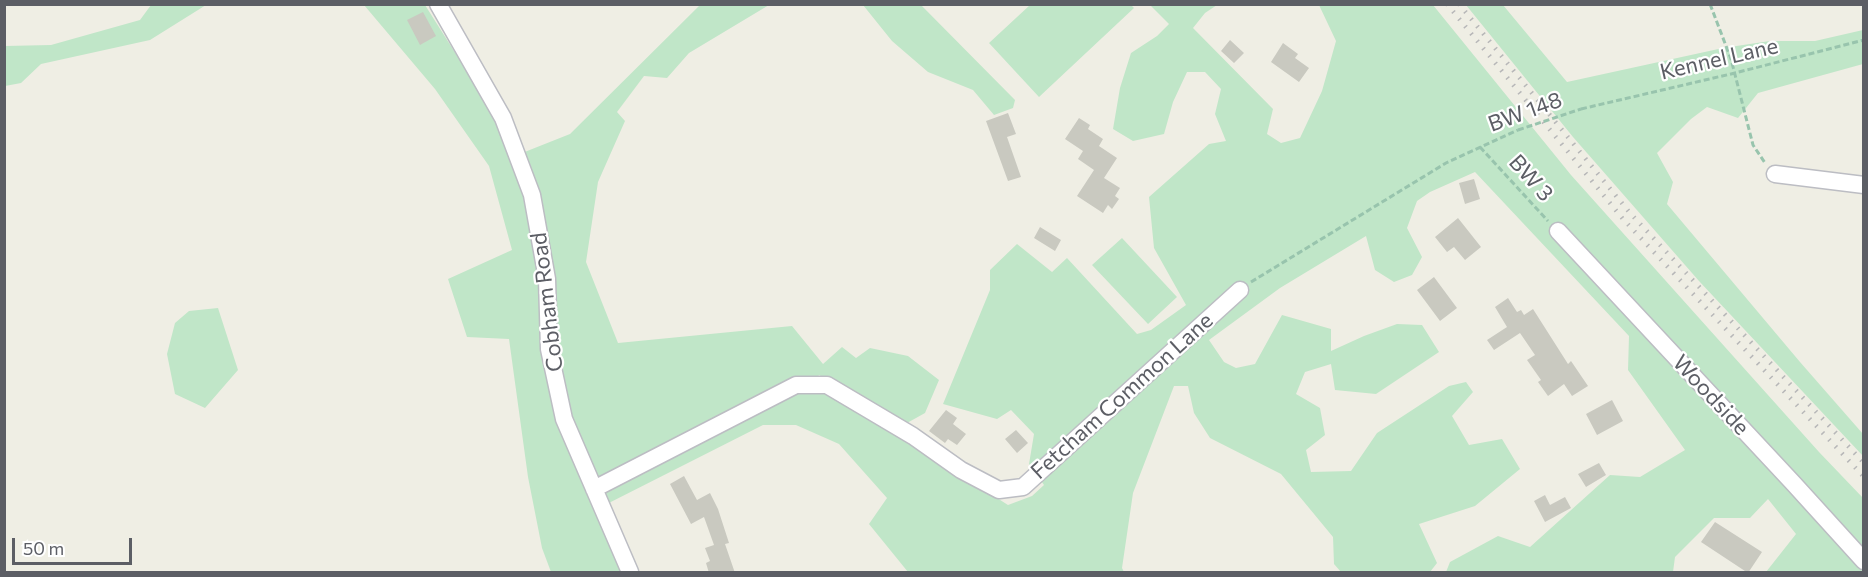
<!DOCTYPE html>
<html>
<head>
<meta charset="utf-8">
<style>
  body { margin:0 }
  #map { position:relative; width:1868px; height:577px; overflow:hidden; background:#efeee4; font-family:Commissioner,sans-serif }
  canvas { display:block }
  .frame { position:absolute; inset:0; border:6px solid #5c5e65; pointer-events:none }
  .scale { position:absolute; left:12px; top:538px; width:120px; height:27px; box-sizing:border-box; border:3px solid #5c5e65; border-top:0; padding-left:8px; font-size:18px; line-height:21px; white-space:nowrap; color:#5c5e65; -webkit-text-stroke:4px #fff; paint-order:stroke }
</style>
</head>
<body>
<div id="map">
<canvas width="1868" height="577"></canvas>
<div class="frame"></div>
<div class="scale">50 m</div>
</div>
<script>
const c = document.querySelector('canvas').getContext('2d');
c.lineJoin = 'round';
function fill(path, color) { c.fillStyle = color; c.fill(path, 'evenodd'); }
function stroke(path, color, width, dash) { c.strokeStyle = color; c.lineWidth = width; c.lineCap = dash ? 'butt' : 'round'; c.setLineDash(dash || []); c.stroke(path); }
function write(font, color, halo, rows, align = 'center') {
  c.font = font + ' Commissioner,sans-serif'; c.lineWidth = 4.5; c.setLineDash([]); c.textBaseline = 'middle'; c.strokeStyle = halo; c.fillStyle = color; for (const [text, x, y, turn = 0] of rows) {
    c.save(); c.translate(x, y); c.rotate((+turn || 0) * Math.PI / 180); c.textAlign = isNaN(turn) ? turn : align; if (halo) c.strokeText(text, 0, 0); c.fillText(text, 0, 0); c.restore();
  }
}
fill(new Path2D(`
  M 1130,4 L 1134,8 L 1039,97 L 989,43 L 1030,5 Z
  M 151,5 L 206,5 L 150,40 L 41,64 L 21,83 L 5,86 L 5,46 L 51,45 L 140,20 Z
  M 364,5 L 425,5 L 497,119 L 512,157 L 570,134 L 700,5 L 769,5 L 689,53 L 667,78 L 644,76 L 617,112 L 625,121 L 598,182 L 586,262 L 618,343 L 792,326 L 823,364 L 842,347 L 856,358 L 870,348 L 908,356 L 939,380 L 925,413 L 907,423 L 888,416 L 819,375 L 810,391 L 829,391 L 1008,505 L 1032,496 L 1044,485 L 1029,464 L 1034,434 L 1011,410 L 997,419 L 943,404 L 990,290 L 990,270 L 1017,244 L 1052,272 L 1067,258 L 1137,334 L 1151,330 L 1186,305 L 1154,248 L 1149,197 L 1209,144 L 1226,141 L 1215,114 L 1221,89 L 1205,72 L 1187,72 L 1173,102 L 1164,134 L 1133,141 L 1113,129 L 1120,88 L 1131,53 L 1157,36 L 1169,24 L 1150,5 L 1217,5 L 1205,13 L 1193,28 L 1273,109 L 1267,134 L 1281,143 L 1300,138 L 1322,91 L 1336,41 L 1319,5 L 1433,5 L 1571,175 L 1819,452 L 1863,498 L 1863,572 L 1766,572 L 1796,534 L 1768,499 L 1750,518 L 1714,518 L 1675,557 L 1673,572 L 1446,572 L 1450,562 L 1498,536 L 1530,547 L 1610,475 L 1640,477 L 1685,450 L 1628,370 L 1629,336 L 1475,172 L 1430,192 L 1417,201 L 1407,228 L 1422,257 L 1412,275 L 1394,282 L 1375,270 L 1366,236 L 1280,288 L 1209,340 L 1224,362 L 1236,368 L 1255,364 L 1282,315 L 1331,329 L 1331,351 L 1364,336 L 1397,324 L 1422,325 L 1439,352 L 1376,394 L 1335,390 L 1331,364 L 1305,372 L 1296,394 L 1320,408 L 1325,435 L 1306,450 L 1311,472 L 1351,471 L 1377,433 L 1449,386 L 1466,382 L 1473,392 L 1452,416 L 1469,445 L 1502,439 L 1520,469 L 1475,506 L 1419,524 L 1437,563 L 1430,572 L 1341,572 L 1334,564 L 1333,537 L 1281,474 L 1210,438 L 1194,413 L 1188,386 L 1174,386 L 1133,493 L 1122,568 L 1124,572 L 908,572 L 869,524 L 887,498 L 839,444 L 796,425 L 763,425 L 595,510 L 622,572 L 551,572 L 542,548 L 528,477 L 509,339 L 467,337 L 448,279 L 512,250 L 489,166 L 435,89 Z
  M 863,5 L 921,5 L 1015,100 L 1013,108 L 994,115 L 973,90 L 928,72 L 892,41 Z
  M 1466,5 L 1503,5 L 1567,82 L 1723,48 L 1770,41 L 1815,41 L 1863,30 L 1863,64 L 1758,93 L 1738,118 L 1707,107 L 1691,119 L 1657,153 L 1673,182 L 1667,204 L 1800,362 L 1863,434 L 1863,456 L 1699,281 L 1573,137 Z
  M 1122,238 L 1177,297 L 1148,324 L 1092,265 Z
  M 218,308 L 238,370 L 205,408 L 175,394 L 167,354 L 175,323 L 189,311 Z`), '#c0e6c8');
fill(new Path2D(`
  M 423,12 L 436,36 L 420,45 L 407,20 Z
  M 1230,40 L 1244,53 L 1234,63 L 1221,51 Z
  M 1283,43 L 1298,54 L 1295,58 L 1309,68 L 1299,82 L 1271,62 Z
  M 1008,113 L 1016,134 L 1007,137 L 1021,177 L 1008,181 L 986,121 Z
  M 1079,118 L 1090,125 L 1088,129 L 1103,139 L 1099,146 L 1117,158 L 1104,178 L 1120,188 L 1115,196 L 1119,199 L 1112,209 L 1108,205 L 1103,213 L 1077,196 L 1094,170 L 1078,159 L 1083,151 L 1065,139 Z
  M 1474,179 L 1480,199 L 1465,204 L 1459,183 Z
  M 1458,218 L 1481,247 L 1465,260 L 1454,247 L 1447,252 L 1435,237 Z
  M 1040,227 L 1061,240 L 1055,251 L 1034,238 Z
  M 1434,277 L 1457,308 L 1440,321 L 1417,290 Z
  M 1508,298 L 1517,312 L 1521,310 L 1524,315 L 1533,309 L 1568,364 L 1571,361 L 1588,386 L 1572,396 L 1564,384 L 1548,396 L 1538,382 L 1541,380 L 1527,360 L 1535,355 L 1520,333 L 1494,350 L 1487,340 L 1507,327 L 1495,307 Z
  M 1612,400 L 1623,421 L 1597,435 L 1586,414 Z
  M 946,410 L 957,418 L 953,424 L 966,434 L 957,445 L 948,439 L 945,443 L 929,431 Z
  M 1016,430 L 1028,443 L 1017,453 L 1005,439 Z
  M 1599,463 L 1606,475 L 1586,487 L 1578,474 Z
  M 684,476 L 697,500 L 710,493 L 718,509 L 729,543 L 725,544 L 735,573 L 709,573 L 706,563 L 710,561 L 705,548 L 714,545 L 704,517 L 691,524 L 670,484 Z
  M 1545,495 L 1550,505 L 1565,497 L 1571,508 L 1545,522 L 1534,501 Z
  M 1715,522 L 1762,552 L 1748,573 L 1701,542 Z`), '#c9c9c0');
const minor = new Path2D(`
  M 438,4 L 503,118 L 532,195 L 547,279 L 549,349 L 564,419 L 630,572
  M 1775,174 L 1864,185
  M 1558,231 L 1794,484 L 1864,561
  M 594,489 L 796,385 L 827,385 L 913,436 L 961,470 L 999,490 L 1023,487 L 1240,290`);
stroke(minor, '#bcbdc3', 19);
stroke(new Path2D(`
  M 1710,4 L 1731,59 L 1753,145 L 1765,163
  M 1581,109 L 1735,73 L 1864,40
  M 1480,147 L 1548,221
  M 1251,282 L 1446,163 L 1518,130`), '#98c4ad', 3, [6, 3]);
stroke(minor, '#fff', 16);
stroke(new Path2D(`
  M 1447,4 L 1623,219 L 1864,477
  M 1459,4 L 1630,213 L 1864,463`), '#b7b7b8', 4.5, [1.5, 8]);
stroke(new Path2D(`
  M 1518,130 L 1581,109`), '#98c4ad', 3, [6, 3]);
write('22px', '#5c5e65', '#fff', [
  ["Kennel Lane",1719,59,-13],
  ["BW 148",1525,112,-20],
  ["BW 3",1531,178,48],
  ["Cobham Road",547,302,-97],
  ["Woodside",1711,395,47],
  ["Fetcham Common Lane",1122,396,-42]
]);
</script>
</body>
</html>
